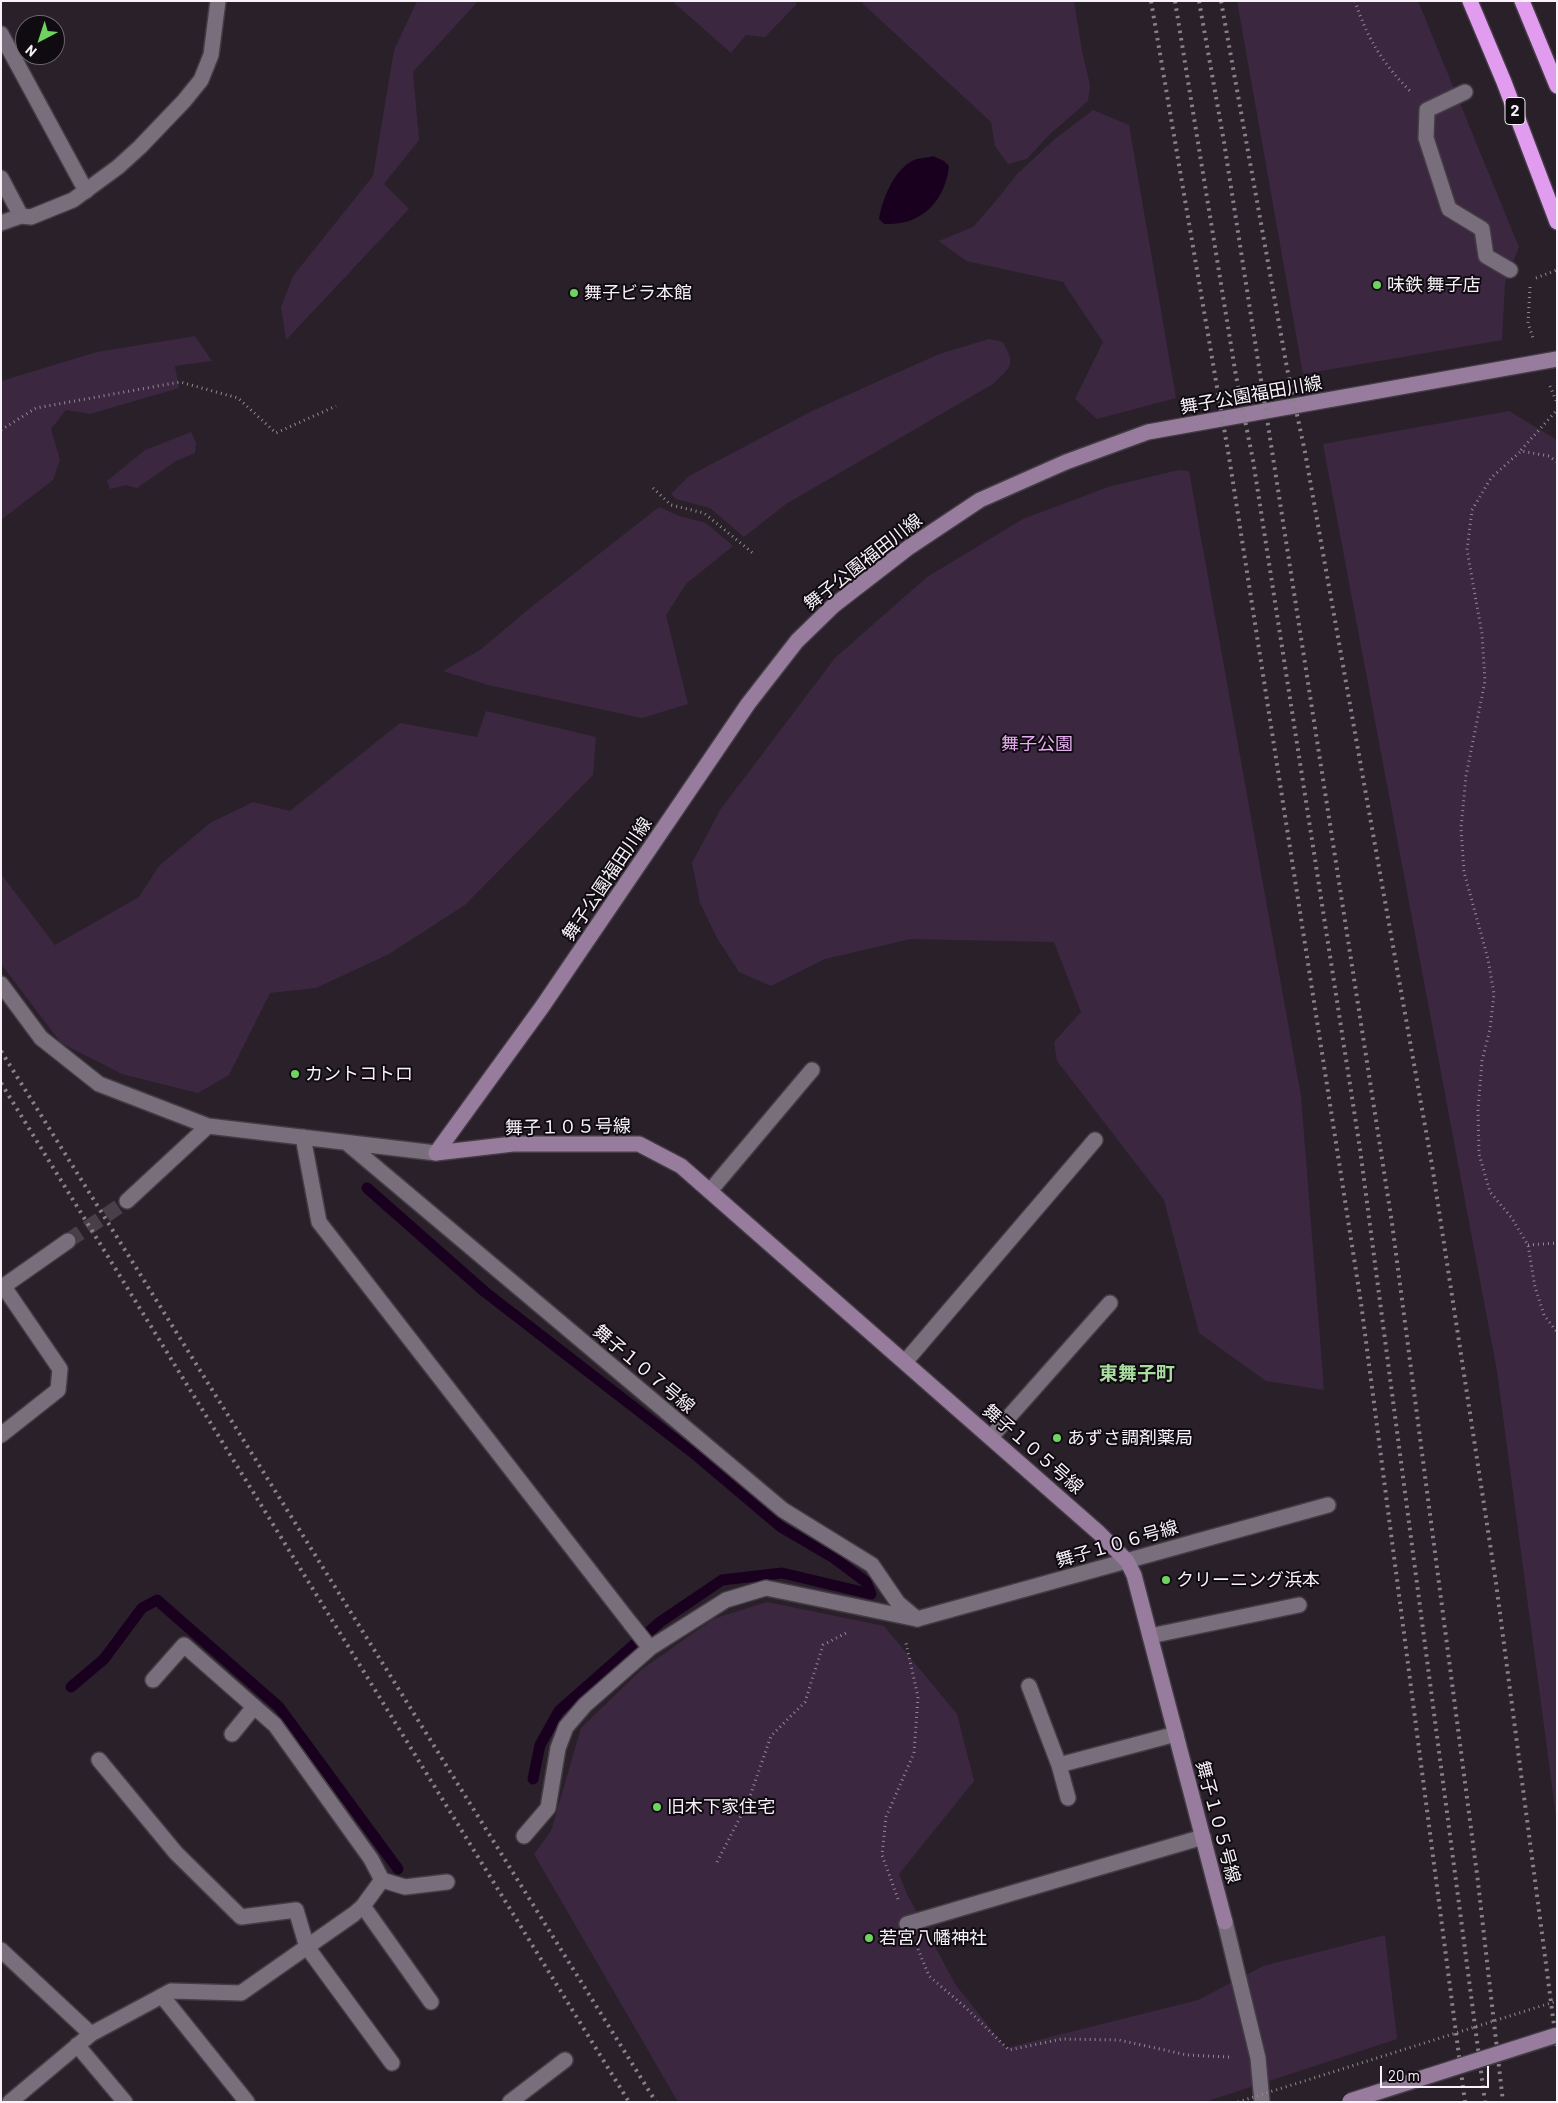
<!DOCTYPE html>
<html>
<head>
<meta charset="utf-8">
<style>
  body { margin:0 }
  #map { position:relative; width:1558px; height:2103px; overflow:hidden; background:#29202a; font-family:Barlow,sans-serif }
  canvas { display:block }
  .frame { position:absolute; inset:0; border:2px solid #f7f1f8; pointer-events:none }
  .north { position:absolute; left:15px; top:15px; width:50px; height:50px; box-sizing:border-box; background:#0f0b10; border:1px solid #6c676d; border-radius:50%; rotate:220deg; font-size:14px; font-weight:700; line-height:20px; text-align:center; color:#f7f1f8 }
  .north::after { content:''; display:block; margin:auto; width:18px; height:22px; background:#6fd360; clip-path:polygon(50% 0,100% 100%,50% 72%,0 100%) }
  .scale { position:absolute; left:1380px; top:2066px; width:109px; height:22px; box-sizing:border-box; border:2px solid #f7f1f8; border-top:0; padding-left:6px; font-size:15px; line-height:18px; white-space:nowrap; color:#f7f1f8; -webkit-text-stroke:4px #0f0b10; paint-order:stroke }
</style>
</head>
<body>
<div id="map">
<canvas width="1558" height="2103"></canvas>
<div class="frame"></div>
<div class="north">N</div>
<div class="scale">20 m</div>
</div>
<script>
const c = document.querySelector('canvas').getContext('2d');
c.lineJoin = 'round';
function fill(path, color) { c.fillStyle = color; c.fill(path, 'evenodd'); }
function stroke(path, color, width, dash) { c.strokeStyle = color; c.lineWidth = width; c.lineCap = dash ? 'butt' : 'round'; c.setLineDash(dash || []); c.stroke(path); }
function write(font, color, halo, rows, align = 'center') {
  c.font = font + ' Barlow,"Noto Sans JP",sans-serif'; c.lineWidth = 4; c.setLineDash([]); c.textBaseline = 'middle'; c.strokeStyle = halo; c.fillStyle = color; for (const [text, x, y, turn = 0] of rows) {
    c.save(); c.translate(x, y); c.rotate((+turn || 0) * Math.PI / 180); c.textAlign = isNaN(turn) ? turn : align; if (halo) c.strokeText(text, 0, 0); c.fillText(text, 0, 0); c.restore();
  }
}
fill(new Path2D(`
  M 417,1 L 478,1 L 413,72 L 419,140 L 384,184 L 409,209 L 286,340 L 281,307 L 293,276 L 373,176 L 394,50 Z
  M 672,1 L 796,1 L 796,5 L 765,37 L 746,35 L 731,53 Z
  M 863,1 L 1074,1 L 1082,51 L 1090,85 L 1088,101 L 1049,135 L 1027,159 L 1008,164 L 995,146 L 991,122 L 863,4 Z
  M 1237,1 L 1418,1 L 1519,247 L 1505,283 L 1502,340 L 1303,374 Z
  M 1093,110 L 1129,125 L 1176,398 L 1097,419 L 1075,399 L 1103,342 L 1063,282 L 966,261 L 939,241 L 973,227 L 994,203 L 1018,173 L 1055,139 Z
  M 195,336 L 212,361 L 175,366 L 179,388 L 90,414 L 66,410 L 51,429 L 60,460 L 53,480 L 1,520 L 1,381 L 97,352 Z
  M 989,339 L 1003,342 C 1016,366 1011,366 993,384 L 786,504 L 744,537 L 710,508 L 676,499 L 671,494 L 689,476 L 812,411 L 939,354 Z
  M 1509,411 L 1557,440 L 1557,1824 L 1497,1371 L 1323,444 Z
  M 191,432 L 196,443 L 195,453 L 176,461 L 137,488 L 126,485 L 110,489 L 107,481 L 145,450 Z
  M 1179,470 L 1189,471 L 1301,1096 L 1324,1390 L 1266,1381 L 1199,1333 L 1164,1200 L 1057,1061 L 1054,1042 L 1081,1012 L 1054,942 L 911,939 L 825,959 L 771,986 L 739,972 L 717,938 L 700,903 L 692,863 L 720,810 L 835,658 L 927,577 L 1023,519 L 1111,486 Z
  M 659,507 L 679,516 L 706,523 L 733,546 L 686,584 L 666,615 L 688,704 L 642,718 L 488,685 L 443,671 L 480,650 L 530,608 Z
  M 486,711 L 596,737 L 593,775 L 465,905 L 389,954 L 316,988 L 270,993 L 229,1075 L 198,1093 L 122,1074 L 61,1043 L 1,964 L 1,874 L 55,945 L 139,897 L 159,866 L 210,823 L 253,802 L 290,811 L 400,723 L 477,737 Z
  M 767,1602 L 884,1626 L 957,1714 L 974,1781 L 899,1874 L 907,1894 L 955,1984 L 1006,2048 L 1198,2000 L 1263,1966 L 1385,1935 L 1397,2039 L 1205,2102 L 678,2102 L 534,1854 L 551,1831 L 581,1728 L 641,1670 L 713,1619 Z`), '#3c2740');
fill(new Path2D(`
  M 933,156 L 944,161 L 949,166 C 945,202 921,226 884,224 L 879,219 C 882,200 894,169 914,160 C 919,158 927,158 933,156 Z`), '#1a001f');
stroke(new Path2D(`
  M 367,1188 L 485,1292 L 697,1456 L 781,1527 L 834,1558 L 866,1582 L 871,1594
  M 71,1687 L 104,1659 L 142,1608 L 157,1600 L 279,1707 L 398,1869
  M 533,1779 L 540,1745 L 559,1711 L 660,1622 L 722,1580 L 782,1573 L 871,1594`), '#1a001f', 11);
stroke(new Path2D(`
  M 68,1241 L 127,1201`), '#483f49', 15, [15, 8]);
const lane = new Path2D(`
  M 1,34 L 86,191
  M 1,178 L 21,216
  M 710,1191 L 812,1070
  M 905,1362 L 1095,1140
  M 991,1437 L 1110,1303
  M 631,1624 L 650,1648
  M 1150,1636 L 1299,1605
  M 1029,1686 L 1059,1765 L 1068,1798
  M 99,1760 L 176,1853 L 241,1917 L 296,1910 L 307,1947 L 392,2063
  M 1059,1765 L 1176,1734
  M 524,1836 L 548,1808 L 558,1748 L 566,1727 L 585,1705 L 650,1648 L 726,1600 L 766,1588 L 917,1619
  M 382,1880 L 405,1887 L 447,1882
  M 363,1906 L 431,2002
  M 907,1924 L 1203,1837
  M 162,1996 L 247,2102`);
const street = new Path2D(`
  M 1465,92 L 1427,110 L 1426,138 L 1449,209 L 1482,229 L 1486,256 L 1510,270
  M 1,223 L 21,216 L 31,217 L 73,200 L 118,167 L 140,147 L 184,101 L 201,80 L 211,55 L 218,1
  M 1,984 L 41,1038 L 99,1084 L 208,1126 L 436,1153
  M 303,1137 L 319,1222 L 631,1624
  M 347,1143 L 783,1510 L 872,1565 L 898,1603 L 917,1619 L 1328,1505
  M 127,1201 L 208,1126
  M 1,1288 L 68,1241
  M 1,1435 L 58,1390 L 60,1369 L 4,1287
  M 232,1734 L 254,1707
  M 1225,1922 L 1258,2058 L 1262,2102
  M 1,1950 L 91,2034 L 171,1991 L 241,1993 L 354,1914 L 363,1906 L 382,1880 L 371,1859 L 275,1725 L 184,1645 L 153,1680
  M 77,2045 L 125,2102
  M 10,2102 L 91,2034
  M 510,2102 L 565,2060`);
const secondary = new Path2D(`
  M 436,1153 L 542,1007 L 748,704 L 797,641 L 833,606 L 908,548 L 980,500 L 1066,462 L 1148,432 L 1557,359
  M 436,1153 L 513,1144 L 639,1144 L 681,1166 L 1099,1533 L 1127,1561 L 1134,1575 L 1225,1922`);
const highway = new Path2D(`
  M 1470,1 L 1504,82 L 1557,222
  M 1522,1 L 1557,86`);
stroke(lane, '#443c45', 18);
stroke(street, '#443c45', 18);
stroke(secondary, '#443c45', 18);
stroke(highway, '#443c45', 18);
stroke(new Path2D(`
  M 1355,1 C 1367,38 1383,64 1410,91
  M 1536,278 L 1557,270
  M 1530,287 L 1528,323 L 1533,338
  M 1550,386 L 1557,403
  M 1,430 L 36,408 L 180,382 L 238,398 L 276,433 L 336,406
  M 1521,450 L 1557,410
  M 1557,462 L 1549,456 L 1521,451 L 1491,478 L 1472,510 L 1467,550 L 1482,634 L 1485,681 L 1466,776 L 1461,828 L 1464,872 L 1488,959 L 1494,994 L 1490,1029 L 1482,1061 L 1478,1109 L 1479,1154 L 1490,1192 L 1511,1217 L 1528,1245 L 1535,1287 L 1544,1315 L 1557,1332
  M 653,488 L 671,505 L 704,513 L 754,554
  M 1528,1245 L 1557,1243
  M 717,1862 L 748,1802 L 771,1736 L 805,1702 L 823,1645 L 846,1633
  M 898,1899 L 882,1855 L 886,1817 L 914,1753 L 918,1697 L 906,1643
  M 918,1949 L 929,1976 L 965,2007 L 1009,2050 L 1062,2039 L 1119,2040 L 1187,2055 L 1230,2057`), '#928a93', 3, [1, 4]);
stroke(lane, '#796e7b', 15);
stroke(street, '#796e7b', 15);
stroke(secondary, '#987c9e', 15);
stroke(highway, '#e29cef', 15);
stroke(new Path2D(`
  M 1151,1 L 1230,463 L 1361,1303 L 1465,2102
  M 1175,1 L 1236,376 L 1253,460 L 1360,1149 L 1485,2102
  M 1199,1 L 1224,142 L 1392,1223 L 1478,1882 L 1503,2102
  M 1221,1 L 1287,368 L 1305,452 L 1432,1165 L 1496,1583 L 1557,2048
  M 1,1051 L 656,2102
  M 1,1083 L 629,2102`), '#888089', 4, [2.5, 5]);
const secondaryBridge = new Path2D(`
  M 1350,2101 L 1557,2035`);
stroke(secondaryBridge, '#443c45', 18, []);
stroke(new Path2D(`
  M 1238,2102 L 1557,2001`), '#928a93', 3, [1, 4]);
stroke(secondaryBridge, '#987c9e', 15);
for (const [x, y, r, color] of [
  [1377,285,5,"#6fd360"],
  [574,293,5,"#6fd360"],
  [295,1074,5,"#6fd360"],
  [1057,1438,5,"#6fd360"],
  [1166,1580,5,"#6fd360"],
  [657,1807,5,"#6fd360"],
  [869,1938,5,"#6fd360"]
]) { const dot = new Path2D(); dot.arc(x, y, r, 0, 2 * Math.PI); c.fillStyle = color; c.fill(dot); stroke(dot, '#0f0b10', 2); }
for (const [x, y, w] of [
  [1515,111,20]
]) { const box = new Path2D(); box.roundRect(x - w / 2, y - 13.5, w, 27, 4); c.fillStyle = '#0f0b10'; c.fill(box); stroke(box, '#f7f1f8', 1); }
write('bold 16px', '#f7f1f8', null, [
  ["2",1515,111]
]);
write('18px', '#f7f1f8', '#0f0b10', [
  ["味鉄 舞子店",1387,285],
  ["舞子ビラ本館",584,293],
  ["カントコトロ",305,1074],
  ["あずさ調剤薬局",1067,1438],
  ["クリーニング浜本",1176,1580],
  ["旧木下家住宅",667,1807],
  ["若宮八幡神社",879,1938]
], 'left');
write('18px', '#f7f1f8', '#0f0b10', [
  ["舞子公園福田川線",1251,395,-10],
  ["舞子公園福田川線",863,562,-38],
  ["舞子公園福田川線",607,879,-56],
  ["舞子１０５号線",568,1127,-1],
  ["舞子１０７号線",644,1369,40],
  ["舞子１０５号線",1033,1449,41],
  ["舞子１０６号線",1117,1544,-16],
  ["舞子１０５号線",1218,1822,75]
]);
write('18px', '#e7aef1', '#0f0b10', [
  ["舞子公園",1037,744]
]);
write('bold 19px', '#a9dea0', '#0f0b10', [
  ["東舞子町",1137,1374]
]);
</script>
</body>
</html>
